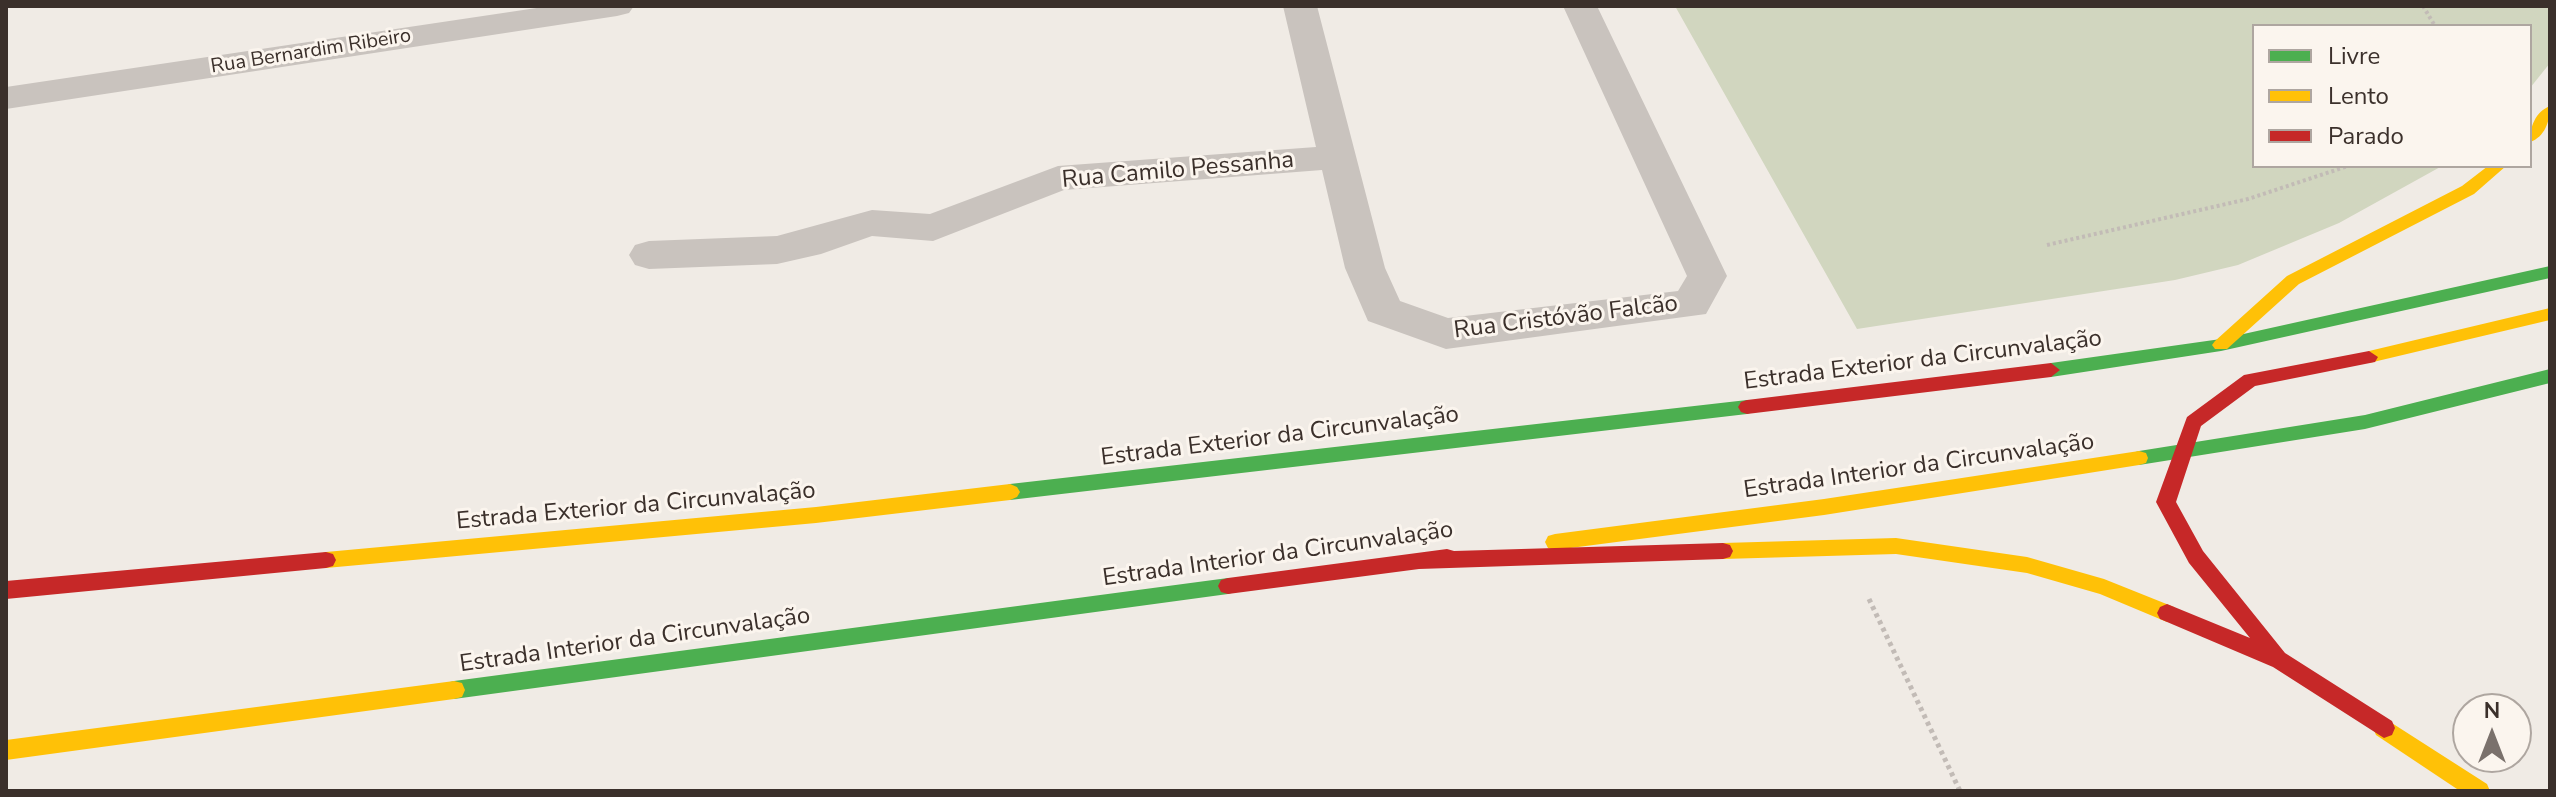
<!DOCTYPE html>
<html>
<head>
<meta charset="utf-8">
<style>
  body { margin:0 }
  #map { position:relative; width:2556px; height:797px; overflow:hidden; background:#f0ebe5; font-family:"Nunito Sans",sans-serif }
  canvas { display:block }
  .frame { position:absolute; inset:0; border:8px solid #3b302b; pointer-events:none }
  .legend { position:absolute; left:2252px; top:24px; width:280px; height:144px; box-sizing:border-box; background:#fbf5ee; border:2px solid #aea6a0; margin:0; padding:10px 14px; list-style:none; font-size:24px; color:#3b302b }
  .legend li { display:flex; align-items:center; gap:16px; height:40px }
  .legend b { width:40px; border:2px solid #aea6a0 }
  .north { position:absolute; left:2452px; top:693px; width:80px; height:80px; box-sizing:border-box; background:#fbf5ee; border:2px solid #aea6a0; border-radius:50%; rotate:0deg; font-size:22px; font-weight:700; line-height:32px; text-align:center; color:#3b302b }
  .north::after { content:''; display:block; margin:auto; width:28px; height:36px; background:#7a716c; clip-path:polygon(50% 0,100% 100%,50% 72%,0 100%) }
</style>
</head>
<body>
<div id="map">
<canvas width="2556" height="797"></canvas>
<div class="frame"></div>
<ul class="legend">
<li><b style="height:10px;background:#4caf50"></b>Livre</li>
<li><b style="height:10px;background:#ffc107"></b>Lento</li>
<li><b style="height:10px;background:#c62828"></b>Parado</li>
</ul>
<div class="north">N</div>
</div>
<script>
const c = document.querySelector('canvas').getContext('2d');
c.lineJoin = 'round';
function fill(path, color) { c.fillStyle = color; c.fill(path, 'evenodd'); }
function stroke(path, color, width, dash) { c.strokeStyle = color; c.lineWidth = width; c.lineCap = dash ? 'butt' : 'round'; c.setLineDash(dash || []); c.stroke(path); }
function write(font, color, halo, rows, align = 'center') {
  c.font = font + ' "Nunito Sans",sans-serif'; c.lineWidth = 6; c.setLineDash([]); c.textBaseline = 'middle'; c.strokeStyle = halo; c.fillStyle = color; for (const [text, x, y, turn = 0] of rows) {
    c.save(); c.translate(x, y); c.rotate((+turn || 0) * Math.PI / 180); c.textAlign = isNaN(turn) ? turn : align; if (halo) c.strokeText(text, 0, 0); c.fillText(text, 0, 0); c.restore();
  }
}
fill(new Path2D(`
  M 1675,6 L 2550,6 L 2550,63 L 2530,88 L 2530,26 L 2254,26 L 2254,166 L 2442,166 L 2339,223 L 2238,265 L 2175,280 L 1857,329 Z`), '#d1d6bf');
stroke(new Path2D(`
  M 2423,6 L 2435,26
  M 2047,245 L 2248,199 L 2348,166`), '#c2bbb6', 4, [3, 3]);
stroke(new Path2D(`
  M 1869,599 L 1960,791`), '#c2bbb6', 5, [4, 4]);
fill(new Path2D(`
  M 550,6 L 634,6 L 629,13 L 617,16 L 6,109 L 6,87 Z
  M 1283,6 L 1317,6 L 1385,268 L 1400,301 L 1448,318 L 1678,291 L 1687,276 L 1563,6 L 1597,6 L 1727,276 L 1706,314 L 1446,349 L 1368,321 L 1345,268 L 1322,170 L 1064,190 L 933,241 L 872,236 L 821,254 L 777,264 L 649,269 L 635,265 L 629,255 L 635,245 L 649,241 L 777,236 L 872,210 L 930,214 L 1058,166 L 1316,147 Z`), '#c9c3be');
fill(new Path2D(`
  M 2550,266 L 2550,278 L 2221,351 L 2051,377 L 2042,370 L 2051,363 L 2221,339 Z
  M 2550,369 L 2550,383 L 2365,429 L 2139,465 L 2132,463 L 2130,458 L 2132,453 L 2139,451 L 2365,415 Z
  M 1747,400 L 1753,402 L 1756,407 L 1753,412 L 1747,414 L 1010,500 L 1003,497 L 1000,492 L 1003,487 L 1010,484 Z
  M 1228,578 L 1235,580 L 1238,586 L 1235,592 L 1228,594 L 454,699 L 446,697 L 443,690 L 446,683 L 454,681 Z`), '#4caf50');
fill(new Path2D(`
  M 2550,106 C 2550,121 2545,137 2530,142 C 2530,127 2535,112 2550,106 Z
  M 2488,166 L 2506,166 L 2474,194 L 2299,284 L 2227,349 L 2215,349 L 2212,345 L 2215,341 L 2287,276 L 2462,186 Z
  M 2550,308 L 2550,320 L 2369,363 L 2360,357 L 2369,351 Z
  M 2139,451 L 2146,453 L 2148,458 L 2146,463 L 2139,465 L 1824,515 L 1555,550 L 1548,548 L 1545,542 L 1548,536 L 1555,534 L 1824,499 Z
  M 1010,484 L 1017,487 L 1020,492 L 1017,497 L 1010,500 L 816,523 L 326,568 L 319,566 L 316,560 L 319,554 L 326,552 L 816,507 Z
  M 1896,538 L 2027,557 L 2104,579 L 2174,607 L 2177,613 L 2174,619 L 2167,622 L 2100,594 L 2027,573 L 1896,554 L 1723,559 L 1716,557 L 1713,551 L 1716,545 L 1723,543 Z
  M 454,681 L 462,683 L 465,690 L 462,697 L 454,699 L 6,760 L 6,740 Z
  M 2384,718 L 2487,784 L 2490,791 L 2460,791 L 2376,735 L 2373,728 L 2376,721 Z`), '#ffc107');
fill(new Path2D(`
  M 2369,351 L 2378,357 L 2375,362 L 2255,386 L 2201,426 L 2176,502 L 2203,551 L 2285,653 L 2392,721 L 2395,728 L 2392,735 L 2384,738 L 2273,667 L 2160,619 L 2157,613 L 2160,607 L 2167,604 L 2250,638 L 2189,563 L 2156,502 L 2187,417 L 2244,375 Z
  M 2051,363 L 2060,370 L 2051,377 L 1747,414 L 1741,412 L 1738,407 L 1741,402 L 1747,400 Z
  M 1723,543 L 1730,545 L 1733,551 L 1730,557 L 1723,559 L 1419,569 L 1228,594 L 1221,592 L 1218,586 L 1221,580 L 1228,578 L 1447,549 L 1454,551 Z
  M 326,552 L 333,554 L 336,560 L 333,566 L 326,568 L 6,599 L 6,581 Z`), '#c62828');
write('20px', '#3b302b', '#fbf5ee', [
  ["Rua Bernardim Ribeiro",311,52,-9]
]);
write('24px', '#3b302b', '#fbf5ee', [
  ["Rua Camilo Pessanha",1178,171,-5],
  ["Rua Cristóvão Falcão",1566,318,-7],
  ["Estrada Exterior da Circunvalação",1923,361,-7],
  ["Estrada Exterior da Circunvalação",1280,437,-7],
  ["Estrada Interior da Circunvalação",1919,467,-8],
  ["Estrada Exterior da Circunvalação",636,507,-5],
  ["Estrada Interior da Circunvalação",1278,555,-8],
  ["Estrada Interior da Circunvalação",635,641,-8]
]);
</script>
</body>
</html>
